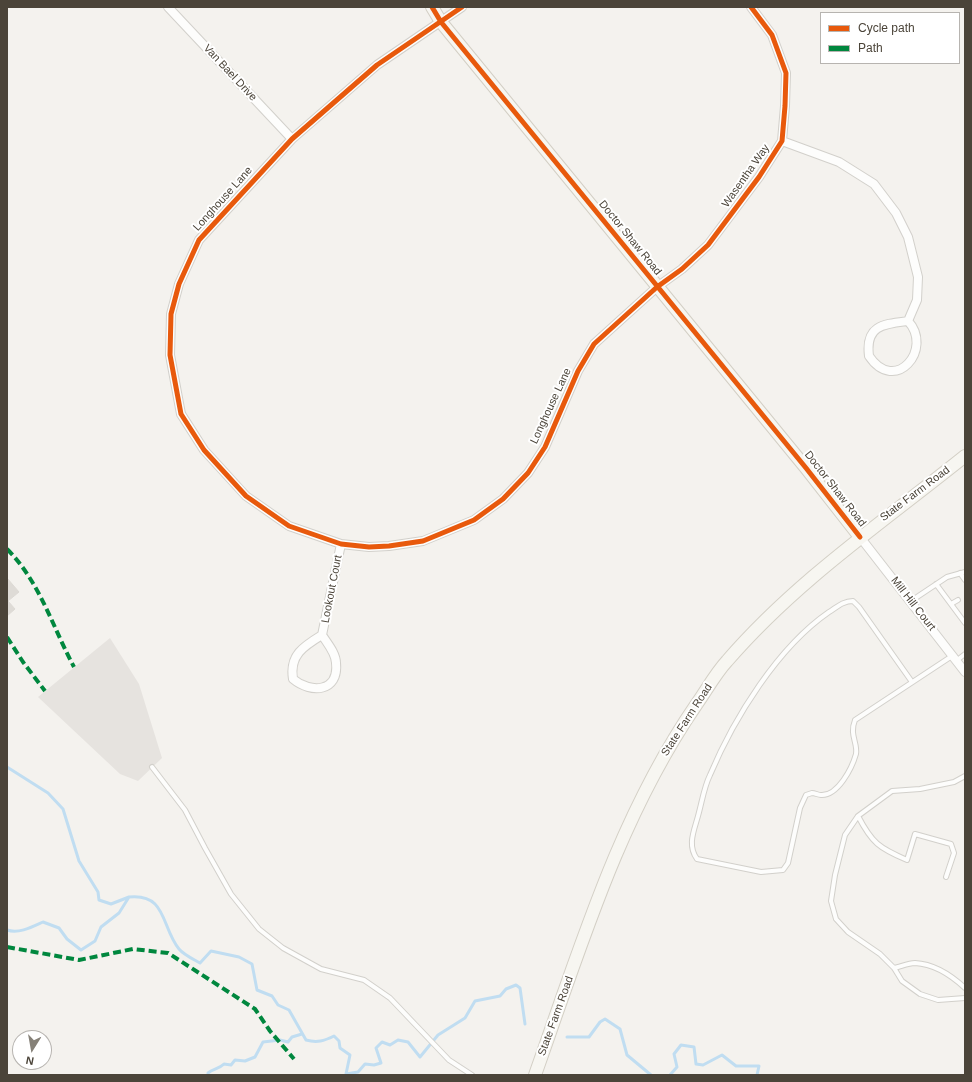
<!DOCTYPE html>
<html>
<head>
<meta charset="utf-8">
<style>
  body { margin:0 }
  #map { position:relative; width:972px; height:1082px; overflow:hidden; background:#f4f2ee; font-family:Helvetica,sans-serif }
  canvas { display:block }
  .frame { position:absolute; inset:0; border:8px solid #4b4439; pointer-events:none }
  .legend { position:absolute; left:820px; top:12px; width:140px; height:52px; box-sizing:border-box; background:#fff; border:1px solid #b7b4b0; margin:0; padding:5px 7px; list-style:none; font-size:12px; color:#4b4439 }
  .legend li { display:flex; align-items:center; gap:8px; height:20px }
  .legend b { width:20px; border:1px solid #b7b4b0 }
  .north { position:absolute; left:12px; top:1030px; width:40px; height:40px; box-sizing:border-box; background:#fff; border:1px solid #b7b4b0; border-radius:50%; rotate:191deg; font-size:11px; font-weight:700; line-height:16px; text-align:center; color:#4b4439 }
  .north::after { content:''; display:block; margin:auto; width:14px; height:18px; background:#868178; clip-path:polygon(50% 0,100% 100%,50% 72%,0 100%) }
</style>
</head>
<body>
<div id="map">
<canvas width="972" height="1082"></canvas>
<div class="frame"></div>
<ul class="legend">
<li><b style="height:5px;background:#e8590c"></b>Cycle path</li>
<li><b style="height:5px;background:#00873e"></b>Path</li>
</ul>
<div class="north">N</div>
</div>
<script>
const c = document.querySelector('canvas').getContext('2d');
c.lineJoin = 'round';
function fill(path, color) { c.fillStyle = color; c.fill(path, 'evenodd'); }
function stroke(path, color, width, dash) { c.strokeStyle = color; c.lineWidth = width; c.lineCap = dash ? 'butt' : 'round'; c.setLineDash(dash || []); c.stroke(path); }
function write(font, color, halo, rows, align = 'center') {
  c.font = font + ' Helvetica,sans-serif'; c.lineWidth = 4; c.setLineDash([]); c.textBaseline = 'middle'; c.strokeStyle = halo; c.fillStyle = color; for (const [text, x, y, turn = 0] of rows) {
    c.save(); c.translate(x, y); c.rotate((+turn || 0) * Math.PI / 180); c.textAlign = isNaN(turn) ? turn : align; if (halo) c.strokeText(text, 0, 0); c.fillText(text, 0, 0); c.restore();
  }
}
fill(new Path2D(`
  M 110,638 L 139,684 L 162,758 L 138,781 L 120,774 L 38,697 Z`), '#e6e3df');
stroke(new Path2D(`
  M 7,767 L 48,793 L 63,809 L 79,861 L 98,892 L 99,900 L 111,904 L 129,897
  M 7,930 C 19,934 32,927 43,922 L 59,928 L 67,939 L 81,950 L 95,941 L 101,927 L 119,913 L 129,897 C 167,893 161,927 179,949 C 184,955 193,959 200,963 L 211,951 L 239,957 L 252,964 L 257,990 L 272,996 L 278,1005 L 289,1010 L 306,1040 C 317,1043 324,1041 334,1036 L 339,1041 L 340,1048 L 350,1055 L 346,1074 L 358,1072 L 365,1064 L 374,1065 L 381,1063 L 376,1048 L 382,1042 L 390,1045 L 398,1040 L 408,1042 L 420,1057 L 438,1035 L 465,1018 L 475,1001 L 500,996 L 506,989 L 516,985 L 520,988 L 525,1024
  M 567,1037 L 589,1037 L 600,1022 L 605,1019 L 620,1029 L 627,1055 L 651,1075
  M 208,1075 L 208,1073 C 213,1069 219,1069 224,1064 L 231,1065 L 235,1060 L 245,1061 L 255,1057 L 263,1042 L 280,1040 L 288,1042 L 292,1037 L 302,1034
  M 670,1075 L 677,1067 L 674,1054 L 681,1045 L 694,1047 L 696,1064 L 703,1065 L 722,1055 L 736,1066 L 759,1066 L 757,1075`), '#c0ddf1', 3);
const building = new Path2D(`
  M 7,578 L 19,592 L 8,601 L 15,609 L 7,616 Z`);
fill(building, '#dedbd6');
stroke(building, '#dcd9d4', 1);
const lane = new Path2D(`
  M 960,573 L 965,580
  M 936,584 L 965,623
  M 911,601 L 947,577 L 965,572
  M 951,604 L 958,600
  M 956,661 L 965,654
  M 912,682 L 859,607 L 853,601 C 843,601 837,607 829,612 C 778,647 734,718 710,775 C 704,787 702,802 698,816 C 694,831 687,845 697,859 L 761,872 L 783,870 L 788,863 L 800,808 L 806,795 L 812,793 C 815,793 818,795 821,795 C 838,796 852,768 856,754 C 858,743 849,735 855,720 L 952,656
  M 152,767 L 185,810 L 205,848 L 231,894 L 259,929 L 283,948 L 321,969 L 364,980 L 390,998 L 449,1060 L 472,1075
  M 965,776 L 954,782 L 920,789 L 892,791 L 858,816 L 845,835 L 835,875 L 831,901 L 836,919 L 848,932 L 880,954 L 894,968 L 902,981 L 920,994 L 938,1000 L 965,998
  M 858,816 C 872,843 879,848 907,860 L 915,834 L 951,844 L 954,853 L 946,877
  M 894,968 C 900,967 908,963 915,963 C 935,964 951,975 965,988`);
const street = new Path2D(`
  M 168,7 L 292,139
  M 462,7 L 377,65 L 292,139 L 199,240 L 179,284 L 171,314 L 170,355 L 181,414 L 204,450 L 246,496 L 289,526 L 341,544 L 369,547 L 389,546 L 423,541 L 474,520 L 503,499 L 528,473 L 545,447 L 578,371 L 594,344 L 657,287 L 682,269 L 708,245 L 759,177 L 782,141 L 785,106 L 786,73 L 772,35 L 751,7
  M 782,141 L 839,162 L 874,184 L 896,213 L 908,237 L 918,277 L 917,300 L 908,321
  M 908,321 C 934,349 895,395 869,356 C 865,325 884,324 908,321 Z
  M 860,537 L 965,672
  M 322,635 C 327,643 336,653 336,663 C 339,692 311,694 293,679 C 289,655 304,646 322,635 Z
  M 322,635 L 341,544`);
const secondary = new Path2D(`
  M 432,7 L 441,22 L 806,468 L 860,537
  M 535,1075 C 580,949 619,817 696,705 C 706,691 715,674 727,661 C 796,581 883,522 965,456`);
stroke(lane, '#d2d0cb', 6);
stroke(street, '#d2d0cb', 10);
stroke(secondary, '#d3cfc5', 14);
stroke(lane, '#fdfdfc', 4);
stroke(street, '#fdfdfc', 8);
stroke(secondary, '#f7f6f1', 12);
stroke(new Path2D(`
  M 7,549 C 40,582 53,628 74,667
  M 7,637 L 23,662 L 45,691
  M 7,947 L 79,960 L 133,949 L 168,953 L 255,1009 L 270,1031 L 294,1059`), '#00873e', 4, [8, 4]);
stroke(new Path2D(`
  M 432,7 L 441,22 L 806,468 L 860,537
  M 462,7 L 377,65 L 292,139 L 199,240 L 179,284 L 171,314 L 170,355 L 181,414 L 204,450 L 246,496 L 289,526 L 341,544 L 369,547 L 389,546 L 423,541 L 474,520 L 503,499 L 528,473 L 545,447 L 578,371 L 594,344 L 657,287 L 682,269 L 708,245 L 759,177 L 782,141 L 785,106 L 786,73 L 772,35 L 751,7`), '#e8590c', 5);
write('11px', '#4b4439', '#fff', [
  ["Van Bael Drive",230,73,47],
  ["Wasentha Way",746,176,-55],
  ["Longhouse Lane",223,199,-48],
  ["Doctor Shaw Road",630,238,51],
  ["Longhouse Lane",551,406,-65],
  ["Doctor Shaw Road",835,489,52],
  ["State Farm Road",915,494,-37],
  ["Lookout Court",332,589,-79],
  ["Mill Hill Court",913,604,52],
  ["State Farm Road",687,720,-57],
  ["State Farm Road",556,1016,-70]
]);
</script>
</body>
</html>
